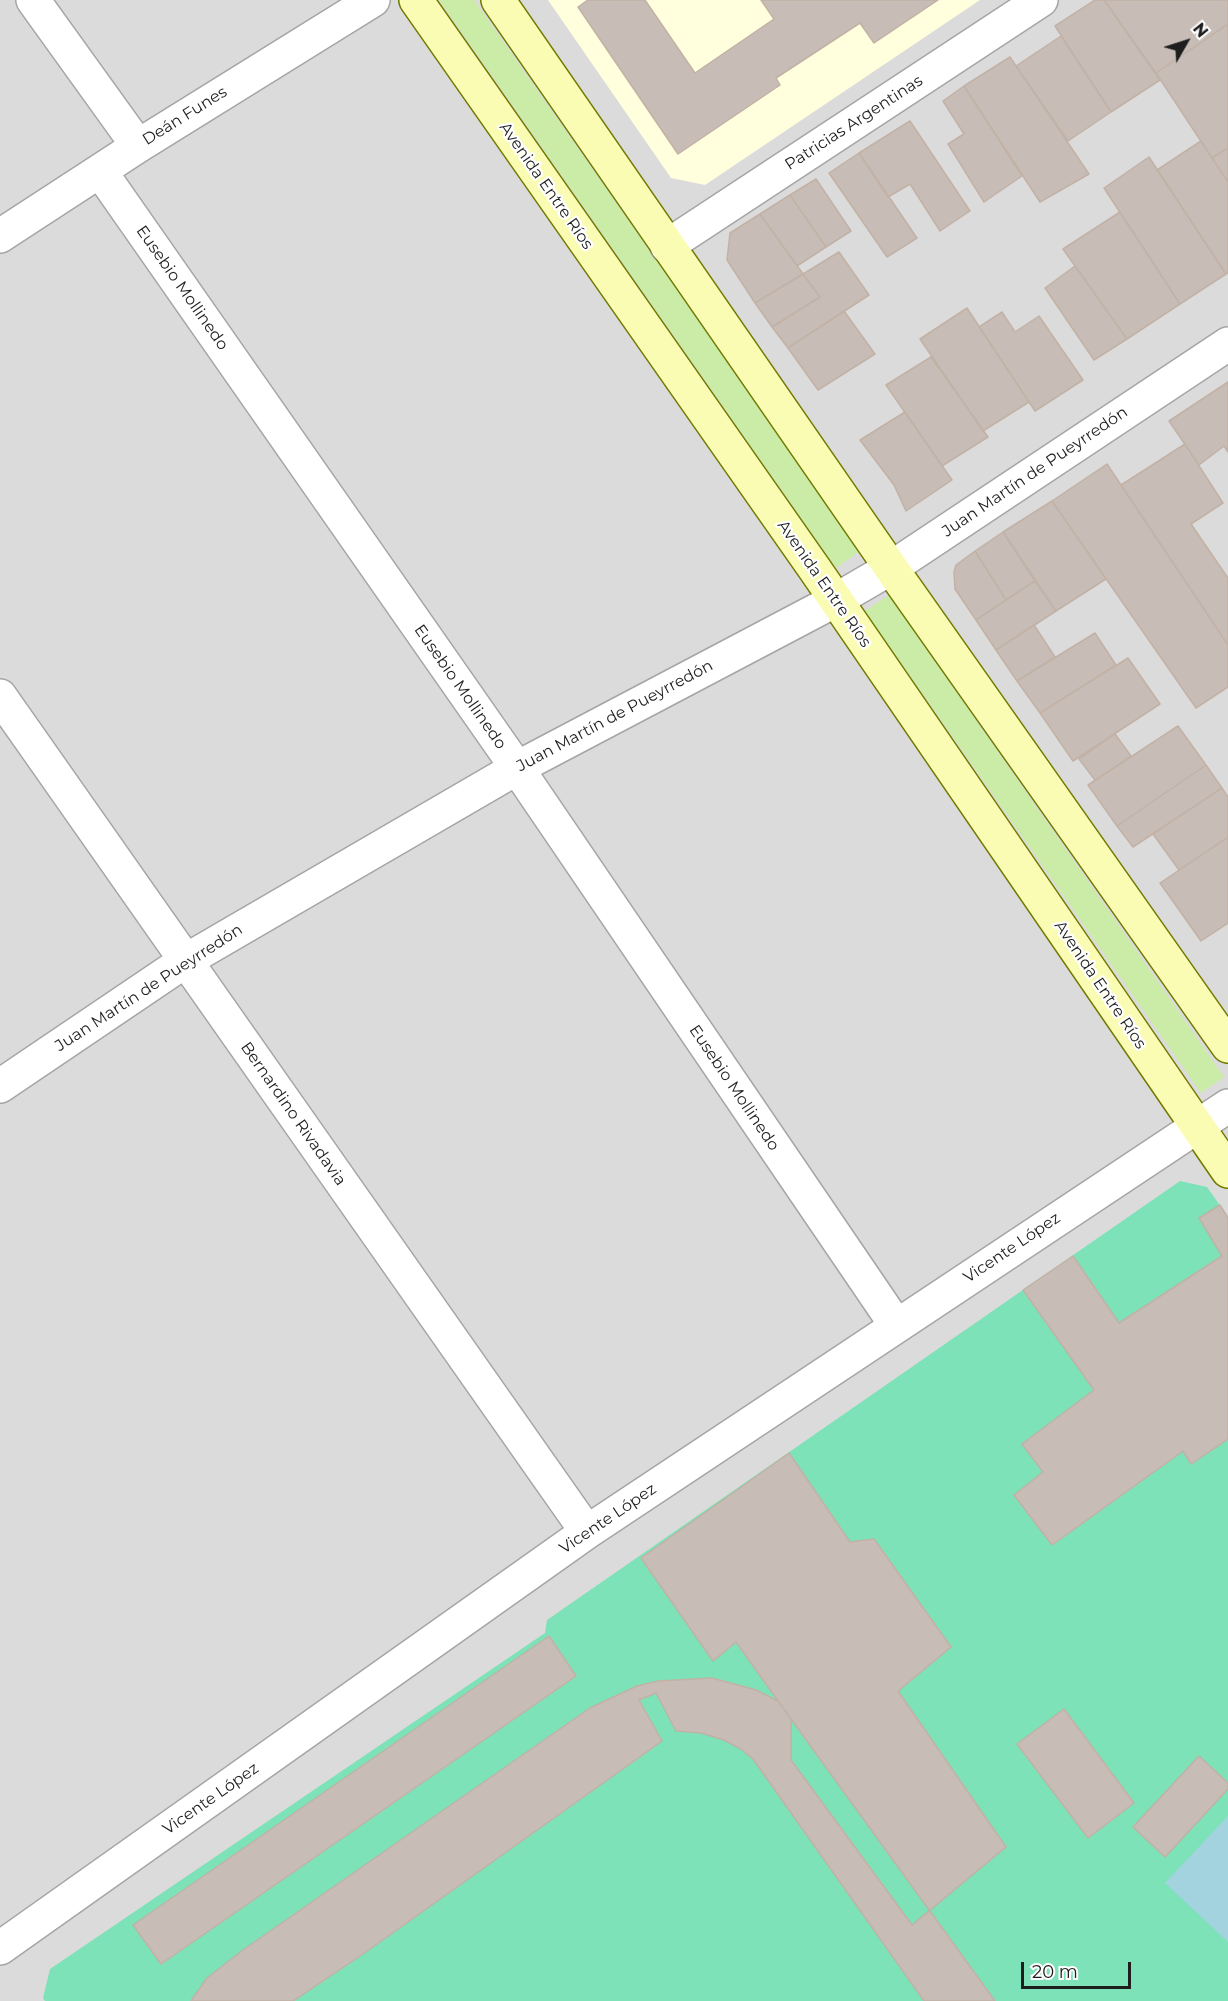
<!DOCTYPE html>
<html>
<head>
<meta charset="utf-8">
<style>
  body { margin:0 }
  #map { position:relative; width:1228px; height:2001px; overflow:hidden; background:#efebe3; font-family:Montserrat,sans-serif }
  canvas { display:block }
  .north { position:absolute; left:1156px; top:12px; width:60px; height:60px; -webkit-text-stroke:4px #fff; paint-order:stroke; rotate:51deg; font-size:16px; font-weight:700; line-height:24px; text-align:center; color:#1e1e1e }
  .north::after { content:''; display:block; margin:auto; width:21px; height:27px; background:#1e1e1e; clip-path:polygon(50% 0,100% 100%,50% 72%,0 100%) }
  .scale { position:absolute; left:1021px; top:1962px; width:110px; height:27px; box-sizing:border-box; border:3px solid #1e1e1e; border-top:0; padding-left:8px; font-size:18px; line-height:21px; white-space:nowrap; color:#1e1e1e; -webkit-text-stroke:4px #fff; paint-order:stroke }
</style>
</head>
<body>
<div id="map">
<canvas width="1228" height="2001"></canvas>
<div class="north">N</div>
<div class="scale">20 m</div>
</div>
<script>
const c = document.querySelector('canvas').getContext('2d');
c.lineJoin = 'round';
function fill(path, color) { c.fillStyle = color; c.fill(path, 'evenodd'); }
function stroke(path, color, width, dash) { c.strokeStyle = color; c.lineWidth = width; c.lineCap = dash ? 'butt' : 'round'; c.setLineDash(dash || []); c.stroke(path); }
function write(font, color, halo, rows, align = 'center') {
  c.font = font + ' Montserrat,sans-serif'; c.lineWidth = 4.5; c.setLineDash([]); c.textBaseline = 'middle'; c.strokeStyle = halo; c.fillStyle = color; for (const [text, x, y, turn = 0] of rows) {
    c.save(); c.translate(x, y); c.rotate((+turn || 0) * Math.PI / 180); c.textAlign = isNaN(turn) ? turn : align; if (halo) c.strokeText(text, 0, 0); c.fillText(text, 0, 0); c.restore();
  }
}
fill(new Path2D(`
  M 0,0 L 1228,0 L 1228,2001 L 0,2001 Z`), '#dcdbdb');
fill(new Path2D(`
  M 548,0 L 980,0 L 705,185 L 671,178 Z`), '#fffedd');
fill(new Path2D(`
  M 439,0 L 474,0 L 860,551 L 836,568 Z
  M 889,595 L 1224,1077 L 1201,1093 L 865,611 Z`), '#cbeca7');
fill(new Path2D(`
  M 1180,1181 L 1207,1187 L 1228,1217 L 1228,2001 L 45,2001 L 43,1998 L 50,1969 L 545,1633 L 547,1620 Z`), '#7de2b8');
fill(new Path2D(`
  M 1228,1816 L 1228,1942 L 1165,1883 Z`), '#a2d3df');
const building = new Path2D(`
  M 588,0 L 645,0 L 695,73 L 774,19 L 761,0 L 938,0 L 874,43 L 860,23 L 776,78 L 780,85 L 678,154 L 578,7 Z
  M 1095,0 L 1104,0 L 1160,80 L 1111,112 L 1055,26 Z
  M 1104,0 L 1228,0 L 1228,24 L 1156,73 Z
  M 1228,24 L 1228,148 L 1212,158 L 1156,73 Z
  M 1061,36 L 1111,112 L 1068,141 L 1016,66 Z
  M 1010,57 L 1089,174 L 1040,202 L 964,86 Z
  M 964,86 L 1022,176 L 984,202 L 948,144 L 964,134 L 943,101 Z
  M 910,121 L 970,211 L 940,231 L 910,184 L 888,197 L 859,153 Z
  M 1201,141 L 1228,182 L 1228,273 L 1226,274 L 1157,170 Z
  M 1228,148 L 1228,182 L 1212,158 Z
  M 859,153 L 917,238 L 887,257 L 829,173 Z
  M 1149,157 L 1226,274 L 1180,304 L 1104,188 Z
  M 816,179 L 851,231 L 826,247 L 790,195 Z
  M 790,195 L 826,247 L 797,266 L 760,214 Z
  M 1120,212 L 1180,304 L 1127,339 L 1063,249 Z
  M 760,214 L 803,274 L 755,303 L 727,260 L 730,233 Z
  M 839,252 L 869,295 L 788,348 L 772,327 L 820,297 L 803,274 Z
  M 1075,266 L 1127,339 L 1094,360 L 1045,288 Z
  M 803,274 L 820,297 L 772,327 L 755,303 Z
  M 967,308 L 1029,402 L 983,431 L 920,339 Z
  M 844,311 L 875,354 L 818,390 L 788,348 Z
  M 1002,312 L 1015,332 L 1039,316 L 1083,380 L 1035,411 L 979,327 Z
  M 931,357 L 988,437 L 942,466 L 886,385 Z
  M 1228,382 L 1228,452 L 1224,446 L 1199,465 L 1169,421 Z
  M 905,412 L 952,480 L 906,511 L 894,485 L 860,440 Z
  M 1185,444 L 1223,503 L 1191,524 L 1228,578 L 1228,645 L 1121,485 Z
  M 1107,464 L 1228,645 L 1228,687 L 1196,708 L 1052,501 Z
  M 1052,501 L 1106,579 L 1056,611 L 1003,532 Z
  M 1003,532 L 1035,581 L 1006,600 L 975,551 Z
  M 975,551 L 1006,600 L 976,620 L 955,589 L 954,572 L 956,565 Z
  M 1035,581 L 1056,611 L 996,650 L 976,620 Z
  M 1034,625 L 1055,657 L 1017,681 L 996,650 Z
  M 1095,633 L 1116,665 L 1040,713 L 1017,681 Z
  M 1128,658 L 1160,704 L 1073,761 L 1040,713 Z
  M 1178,726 L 1206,765 L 1117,826 L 1088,785 Z
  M 1115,734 L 1131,756 L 1095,780 L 1079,759 Z
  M 1206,765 L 1222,788 L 1133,847 L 1117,826 Z
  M 1222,788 L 1228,797 L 1228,837 L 1179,870 L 1153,834 Z
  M 1228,837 L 1228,923 L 1201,941 L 1160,883 Z
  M 1220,1205 L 1228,1218 L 1228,1439 L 1191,1464 L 1183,1451 L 1052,1545 L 1014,1495 L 1043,1472 L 1022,1444 L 1094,1390 L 1023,1290 L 1073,1256 L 1119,1323 L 1222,1256 L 1199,1218 Z
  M 789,1453 L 850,1542 L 874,1539 L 951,1647 L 898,1691 L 1006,1847 L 912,1925 L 791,1760 L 791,1719 L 736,1642 L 713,1661 L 641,1558 Z
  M 549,1636 L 576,1676 L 161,1964 L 133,1925 Z
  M 712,1678 L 756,1690 L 778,1701 L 995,2001 L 924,2001 L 753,1759 L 741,1749 L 724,1740 L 701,1733 L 676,1731 L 656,1693 L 639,1700 L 662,1741 L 363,1954 L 293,2001 L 191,2001 L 207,1978 L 243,1950 L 590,1708 L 637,1686 L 658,1681 Z
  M 1064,1709 L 1134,1803 L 1088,1838 L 1017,1744 Z
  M 1199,1756 L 1228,1783 L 1228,1789 L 1165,1857 L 1133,1827 Z`);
fill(building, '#c7bdb6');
stroke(building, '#c2b1a5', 1.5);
const street = new Path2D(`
  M 33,0 L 138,146
  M 100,171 L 517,768 L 896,1325
  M 0,236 L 138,146 L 373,0
  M 667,246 L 1041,0
  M 0,696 L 587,1532
  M 0,1086 L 185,961 L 517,768 L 836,600 L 891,568 L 1228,344
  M 0,1948 L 587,1532 L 1228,1106`);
const secondary = new Path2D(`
  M 416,0 L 814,568 L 1228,1171
  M 498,0 L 891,568 L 1228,1046`);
stroke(street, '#a5a5a5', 36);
stroke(secondary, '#717a00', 36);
stroke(street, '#fff', 33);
stroke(secondary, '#fbfcb4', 33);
write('16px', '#1e1e1e', '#fff', [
  ["Deán Funes",185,116,-32],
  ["Patricias Argentinas",854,123,-33],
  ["Avenida Entre Ríos",546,186,55],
  ["Eusebio Mollinedo",182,288,55],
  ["Juan Martín de Pueyrredón",1035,472,-34],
  ["Avenida Entre Ríos",824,584,55],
  ["Eusebio Mollinedo",460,687,55],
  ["Juan Martín de Pueyrredón",615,716,-28],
  ["Avenida Entre Ríos",1100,985,56],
  ["Juan Martín de Pueyrredón",149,988,-33],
  ["Eusebio Mollinedo",734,1088,56],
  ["Bernardino Rivadavia",293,1114,55],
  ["Vicente López",1012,1248,-34],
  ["Vicente López",608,1519,-34],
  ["Vicente López",211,1799,-35]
]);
</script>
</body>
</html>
